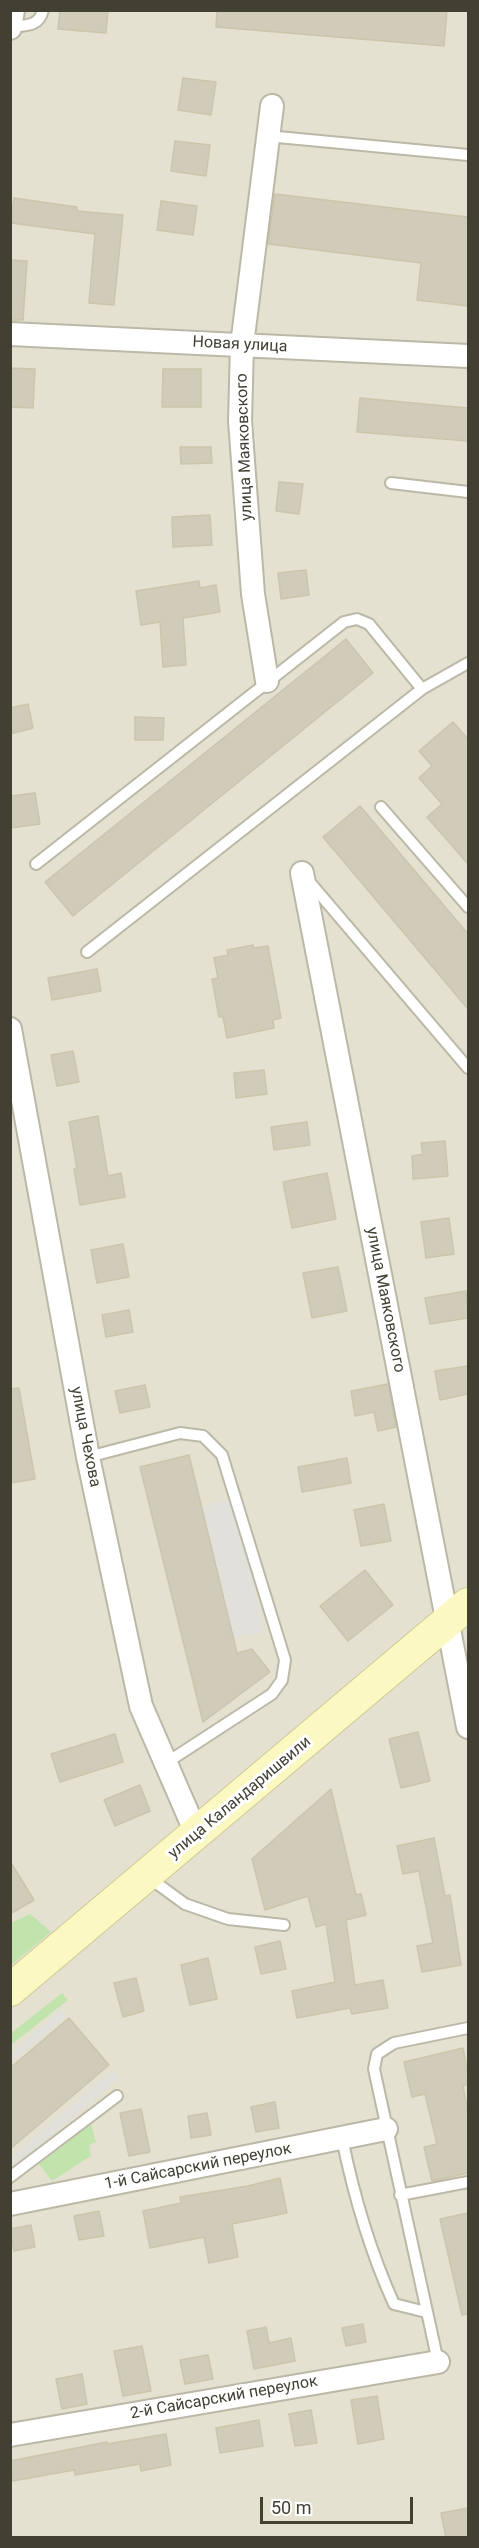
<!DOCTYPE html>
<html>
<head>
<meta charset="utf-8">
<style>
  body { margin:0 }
  #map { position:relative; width:479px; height:2548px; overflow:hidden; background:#f0efe3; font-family:Roboto,sans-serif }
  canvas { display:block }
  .frame { position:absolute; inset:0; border:12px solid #423f33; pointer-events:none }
  .scale { position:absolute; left:260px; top:2497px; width:153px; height:27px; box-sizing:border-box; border:3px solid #423f33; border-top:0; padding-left:8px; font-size:18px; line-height:21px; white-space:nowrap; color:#423f33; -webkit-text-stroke:4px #fff; paint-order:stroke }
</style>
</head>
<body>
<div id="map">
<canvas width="479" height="2548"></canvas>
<div class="frame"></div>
<div class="scale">50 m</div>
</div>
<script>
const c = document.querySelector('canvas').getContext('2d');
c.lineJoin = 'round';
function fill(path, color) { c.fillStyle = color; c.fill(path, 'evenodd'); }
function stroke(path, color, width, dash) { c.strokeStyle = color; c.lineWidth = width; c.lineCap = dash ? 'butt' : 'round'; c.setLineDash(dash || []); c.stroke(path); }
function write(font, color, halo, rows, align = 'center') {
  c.font = font + ' Roboto,sans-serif'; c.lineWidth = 6; c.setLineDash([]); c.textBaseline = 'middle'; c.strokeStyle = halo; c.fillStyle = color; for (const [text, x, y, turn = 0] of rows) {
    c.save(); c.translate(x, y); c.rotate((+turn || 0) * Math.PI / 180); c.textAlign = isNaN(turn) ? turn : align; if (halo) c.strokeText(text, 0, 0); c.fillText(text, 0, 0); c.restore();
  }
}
fill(new Path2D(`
  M 11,11 L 468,11 L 468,2537 L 11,2537 Z`), '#e4e1d1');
fill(new Path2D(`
  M 30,1914 L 51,1932 L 11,1965 L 11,1923 Z
  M 62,1993 L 68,2000 L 11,2045 L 11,2033 Z
  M 91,2124 L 96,2142 L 89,2145 L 91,2156 L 52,2181 L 39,2164 Z`), '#c1e4ac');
fill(new Path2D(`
  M 237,1499 L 264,1632 L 227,1640 L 200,1507 Z
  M 61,2010 L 66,2016 L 11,2063 L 11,2053 Z
  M 113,2070 L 119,2078 L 11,2169 L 11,2157 Z`), '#e1e0db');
const building = new Path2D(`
  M 60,10 L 108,10 L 106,33 L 58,29 Z
  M 217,10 L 447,10 L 444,46 L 216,27 Z
  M 183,78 L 216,82 L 211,115 L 178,110 Z
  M 175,141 L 210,145 L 206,176 L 171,171 Z
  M 275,194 L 468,217 L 468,306 L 417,300 L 421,263 L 268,244 Z
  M 14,198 L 77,207 L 77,211 L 123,215 L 114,305 L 89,303 L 95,234 L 11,223 Z
  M 161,201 L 197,206 L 193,235 L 157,230 Z
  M 10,260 L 27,261 L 23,320 L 10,320 Z
  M 10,368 L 35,369 L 33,408 L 10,407 Z
  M 163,369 L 201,369 L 201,407 L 162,407 Z
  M 360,398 L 468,408 L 468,441 L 357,432 Z
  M 180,447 L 211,447 L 212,463 L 181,464 Z
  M 279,482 L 303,484 L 299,514 L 276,511 Z
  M 210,515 L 212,545 L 173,547 L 172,517 Z
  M 306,570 L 309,595 L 281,599 L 278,573 Z
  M 199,581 L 200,588 L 216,585 L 220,612 L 183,618 L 186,665 L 163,667 L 160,622 L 141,625 L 136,591 Z
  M 346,639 L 373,673 L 73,916 L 45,882 Z
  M 28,704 L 33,728 L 10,734 L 10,708 Z
  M 135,717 L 164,718 L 163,740 L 135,740 Z
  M 453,722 L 468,739 L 468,864 L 427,817 L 442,804 L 419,778 L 432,766 L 419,751 Z
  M 35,793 L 40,824 L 10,828 L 10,796 Z
  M 360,806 L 468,934 L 468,1009 L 323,837 Z
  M 253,945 L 254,948 L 268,946 L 281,1018 L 273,1020 L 274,1028 L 227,1038 L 223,1017 L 219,1017 L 212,979 L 218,978 L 214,958 L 228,955 L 227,950 Z
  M 97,969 L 101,991 L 52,1000 L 48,978 Z
  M 73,1051 L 79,1082 L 57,1086 L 51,1055 Z
  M 264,1070 L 267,1094 L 236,1098 L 234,1073 Z
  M 98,1116 L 108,1176 L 121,1173 L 125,1197 L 80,1205 L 74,1169 L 77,1169 L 69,1122 Z
  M 307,1122 L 310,1145 L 274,1150 L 271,1127 Z
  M 445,1141 L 448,1176 L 413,1179 L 412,1156 L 423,1154 L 421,1143 Z
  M 327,1173 L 336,1219 L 292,1228 L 283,1182 Z
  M 449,1218 L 454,1254 L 426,1258 L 421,1222 Z
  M 123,1244 L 129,1277 L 97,1283 L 91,1250 Z
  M 338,1267 L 347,1311 L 312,1318 L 303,1273 Z
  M 466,1291 L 468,1318 L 430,1324 L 425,1298 Z
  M 129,1310 L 133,1332 L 106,1337 L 102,1315 Z
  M 468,1366 L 468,1394 L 440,1400 L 435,1371 Z
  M 388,1384 L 396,1427 L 378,1431 L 374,1412 L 355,1416 L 351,1391 Z
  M 145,1385 L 150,1407 L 120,1413 L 115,1391 Z
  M 19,1388 L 35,1479 L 10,1483 L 10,1389 Z
  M 189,1455 L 237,1653 L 252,1649 L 270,1672 L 203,1722 L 140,1467 Z
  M 347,1458 L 351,1483 L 302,1492 L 298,1467 Z
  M 384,1504 L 391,1541 L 361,1546 L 354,1510 Z
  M 365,1570 L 393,1605 L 348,1641 L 320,1606 Z
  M 418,1732 L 430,1781 L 401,1788 L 389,1739 Z
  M 115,1734 L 123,1762 L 60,1782 L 51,1754 Z
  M 140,1785 L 150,1811 L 115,1826 L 104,1800 Z
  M 331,1789 L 356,1895 L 361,1894 L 366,1915 L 346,1920 L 355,1985 L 383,1980 L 388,2008 L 352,2014 L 350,2008 L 297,2018 L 292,1991 L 335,1982 L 326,1924 L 316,1927 L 308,1896 L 265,1910 L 252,1859 Z
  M 434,1838 L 445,1896 L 450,1895 L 461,1965 L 422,1972 L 417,1946 L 433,1943 L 419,1871 L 403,1874 L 397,1846 Z
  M 10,1861 L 34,1900 L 10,1914 Z
  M 280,1941 L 286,1969 L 261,1974 L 255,1947 Z
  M 208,1958 L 217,1999 L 190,2005 L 181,1965 Z
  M 136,1978 L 144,2011 L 123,2017 L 114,1983 Z
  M 69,2018 L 109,2065 L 10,2149 L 10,2068 Z
  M 463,2048 L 468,2074 L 468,2084 L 463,2086 L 468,2112 L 468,2173 L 432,2181 L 424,2147 L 437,2144 L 425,2094 L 412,2097 L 404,2062 Z
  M 275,2102 L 279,2128 L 256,2132 L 251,2107 Z
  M 141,2109 L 150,2152 L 129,2156 L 120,2113 Z
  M 207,2113 L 211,2135 L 191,2138 L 188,2116 Z
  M 280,2178 L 287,2213 L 232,2224 L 238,2257 L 209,2263 L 204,2237 L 150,2248 L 143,2211 L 181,2203 L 180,2197 L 248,2186 Z
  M 99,2211 L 104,2236 L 79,2240 L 74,2216 Z
  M 468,2213 L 468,2314 L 462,2315 L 440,2219 Z
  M 31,2225 L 35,2247 L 14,2251 L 10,2229 Z
  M 363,2324 L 366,2342 L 346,2346 L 342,2328 Z
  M 266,2327 L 269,2343 L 291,2338 L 295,2361 L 254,2369 L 247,2331 Z
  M 142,2346 L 151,2391 L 123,2396 L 114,2351 Z
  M 208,2355 L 213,2379 L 185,2384 L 180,2360 Z
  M 82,2374 L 87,2404 L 62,2409 L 56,2379 Z
  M 377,2396 L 384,2439 L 358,2444 L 351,2400 Z
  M 311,2410 L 317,2443 L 295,2446 L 289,2414 Z
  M 259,2420 L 263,2446 L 220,2453 L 216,2428 Z
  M 166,2434 L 171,2465 L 141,2471 L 140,2464 L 75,2475 L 74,2470 L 13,2481 L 10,2461 L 107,2442 L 107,2444 Z
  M 468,2508 L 468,2538 L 446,2538 L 441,2513 Z`);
fill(building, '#d1ccb9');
stroke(building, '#ccc5ac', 1.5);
const lane = new Path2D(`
  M 11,27 C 26,25 39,27 43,10
  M 267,136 L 468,155
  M 391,483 L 468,492
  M 381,807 L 468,907
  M 36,864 L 344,622 L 357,619 L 369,624 L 422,689
  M 307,879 L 468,1068
  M 87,952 L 422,689 L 468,663
  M 88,1457 L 180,1433 L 203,1436 L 222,1455 L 285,1660 L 282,1680 L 272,1694 L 166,1763
  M 148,1877 L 185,1904 L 228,1919 L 284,1925
  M 342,2138 C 354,2197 369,2249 394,2304 L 426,2312
  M 10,2177 L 117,2096
  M 400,2195 L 468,2182
  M 438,2362 L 374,2069 L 377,2054 L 394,2043 L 468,2028`);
const street = new Path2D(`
  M 10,28 L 13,10
  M 10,334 L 468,356
  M 267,681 L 253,594 L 240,421 L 242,345 L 272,106
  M 302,873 L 468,1727
  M 10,1029 L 88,1457 L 141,1706 L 197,1835
  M 10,2204 L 386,2129
  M 10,2435 L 438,2362`);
const secondary = new Path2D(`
  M 10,1990 L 468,1604`);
stroke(lane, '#bbb8a6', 14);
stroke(street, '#bbb8a6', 26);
stroke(secondary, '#cfc994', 34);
stroke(lane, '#fff', 10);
stroke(street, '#fff', 22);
stroke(secondary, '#fcf8c1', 32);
write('16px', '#423f33', '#fff', [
  ["Новая улица",240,345,3],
  ["улица Маяковского",245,447,-92],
  ["улица Маяковского",385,1300,79],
  ["улица Чехова",85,1437,79],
  ["улица Каландаришвили",240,1798,-40],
  ["1-й Сайсарский переулок",198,2167,-11],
  ["2-й Сайсарский переулок",224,2398,-10]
]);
</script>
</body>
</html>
